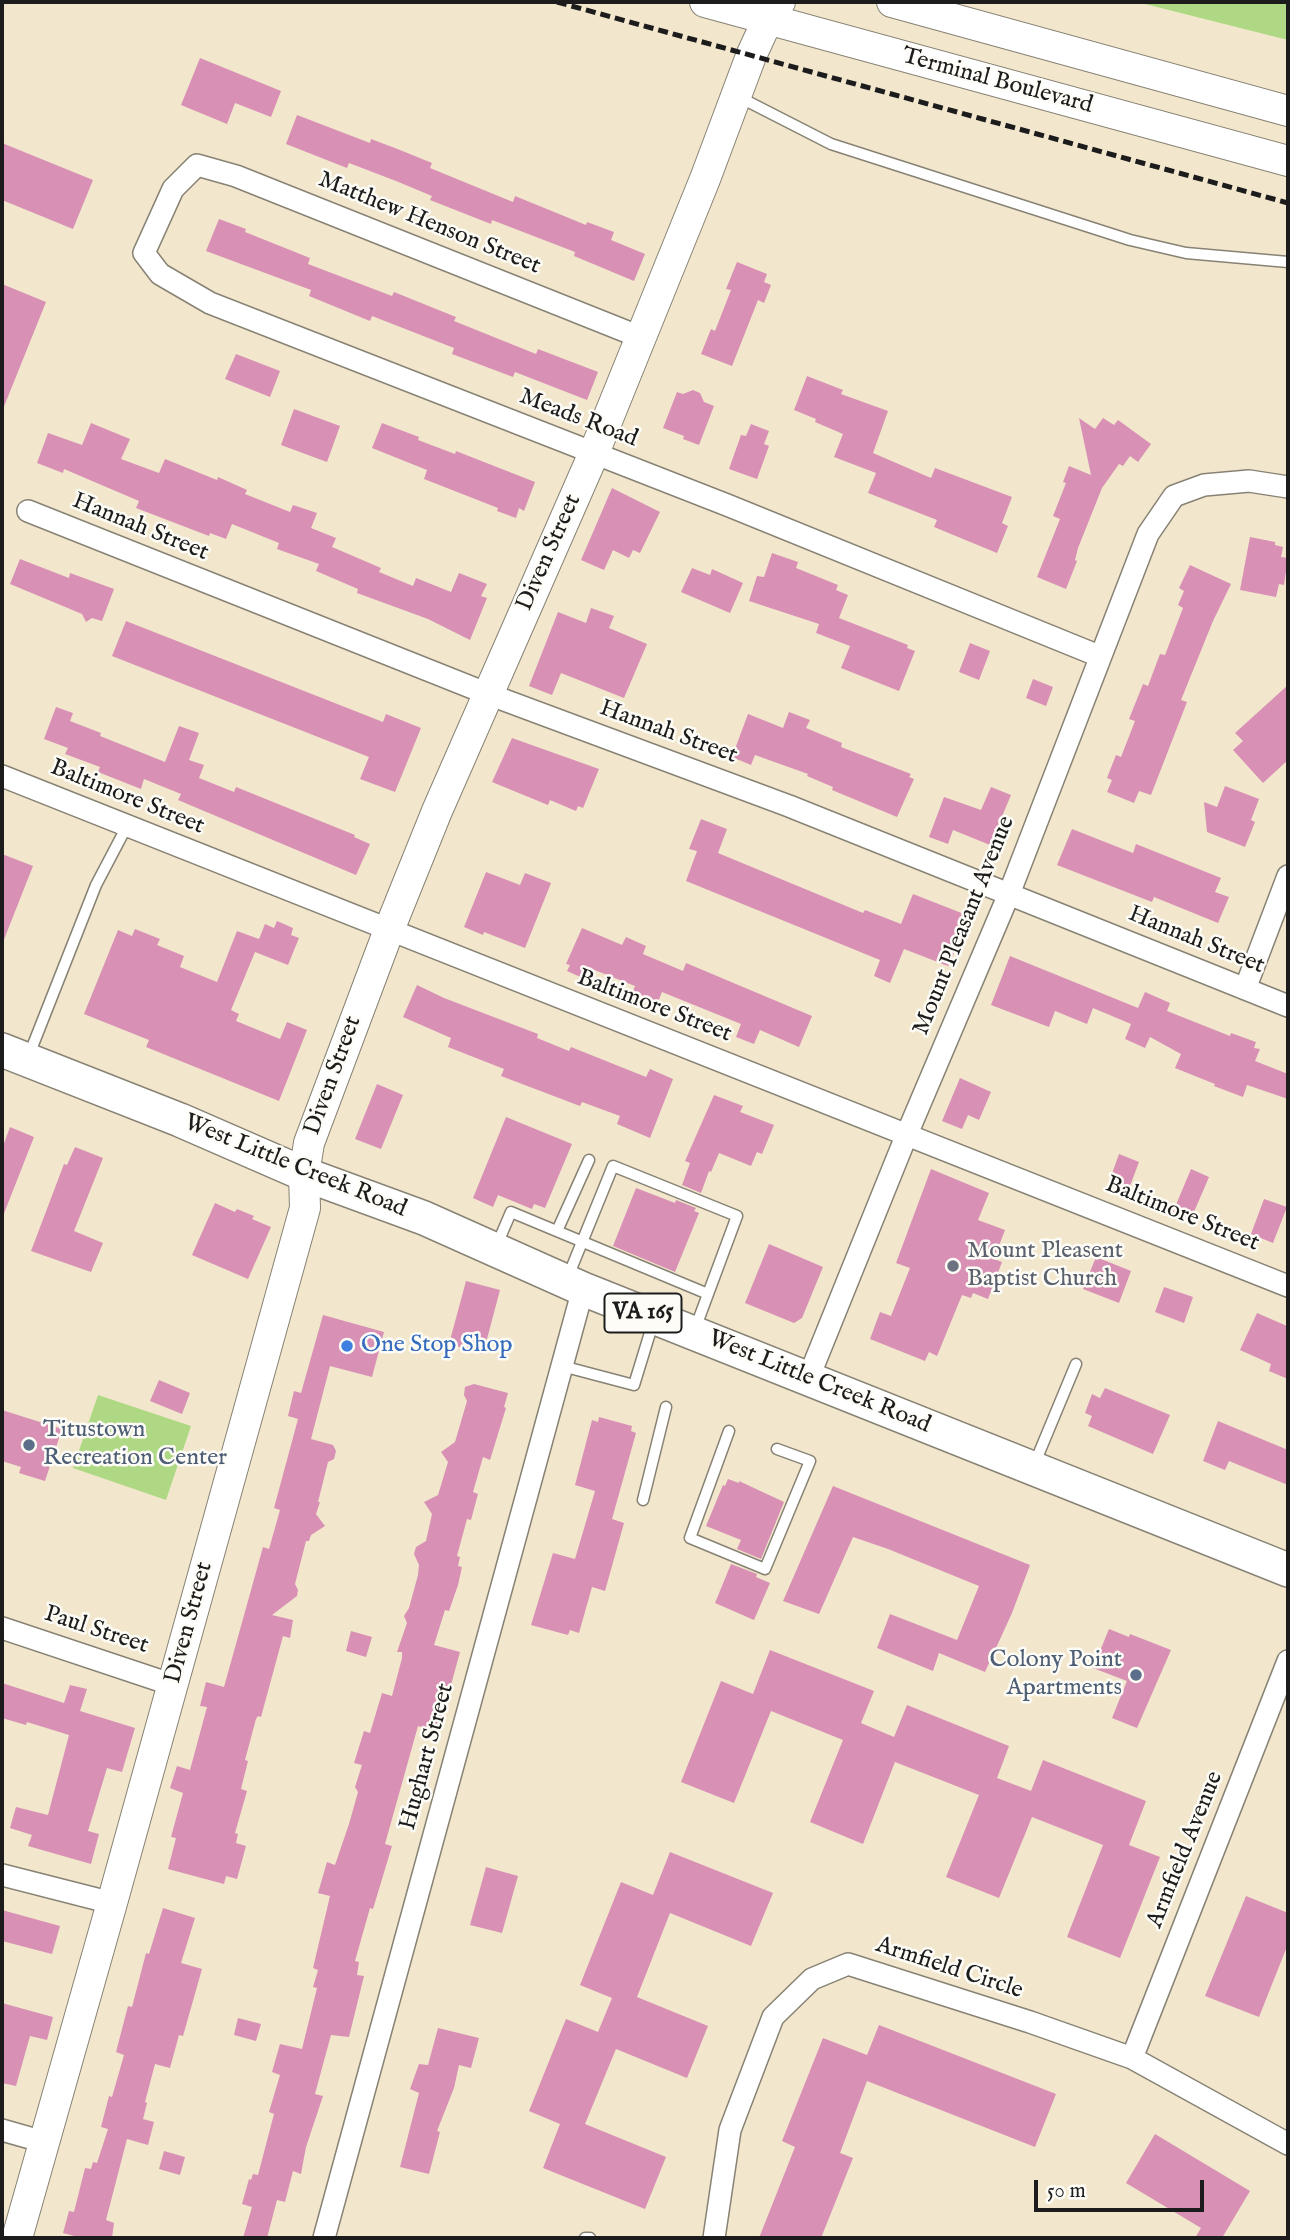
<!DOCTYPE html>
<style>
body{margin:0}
#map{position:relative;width:1290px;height:2240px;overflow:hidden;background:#f2e7cd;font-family:"IM FELL English",serif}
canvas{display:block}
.frame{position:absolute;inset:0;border:4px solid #1c1c1c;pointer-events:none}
.scale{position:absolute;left:1034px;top:2180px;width:170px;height:32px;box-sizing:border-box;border:4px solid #1c1c1c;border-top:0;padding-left:9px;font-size:21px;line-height:24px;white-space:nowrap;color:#1c1c1c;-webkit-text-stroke:5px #fdfcf7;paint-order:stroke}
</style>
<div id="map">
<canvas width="1290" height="2240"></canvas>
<div class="frame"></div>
<div class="scale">50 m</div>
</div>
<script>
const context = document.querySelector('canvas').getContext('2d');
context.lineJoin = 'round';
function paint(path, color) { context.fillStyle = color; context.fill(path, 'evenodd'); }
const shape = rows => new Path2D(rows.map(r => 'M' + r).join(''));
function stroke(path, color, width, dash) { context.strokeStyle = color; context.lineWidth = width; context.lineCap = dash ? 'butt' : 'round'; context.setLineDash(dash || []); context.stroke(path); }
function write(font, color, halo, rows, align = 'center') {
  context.font = font + ' "IM FELL English",serif'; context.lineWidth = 5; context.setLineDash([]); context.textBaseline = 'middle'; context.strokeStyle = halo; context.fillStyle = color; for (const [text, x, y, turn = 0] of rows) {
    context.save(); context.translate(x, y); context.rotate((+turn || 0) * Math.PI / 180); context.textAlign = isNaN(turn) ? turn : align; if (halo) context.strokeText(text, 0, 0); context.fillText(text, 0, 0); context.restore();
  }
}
paint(shape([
 [1137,2,1288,2,1288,40],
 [98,1395,191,1426,166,1500,73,1468]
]), '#afd884');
paint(shape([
 [200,58,281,91,271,117,235,103,227,124,181,105],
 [297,115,370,143,371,139,395,148,432,163,430,168,513,202,515,196,586,225,587,222,614,232,611,240,645,254,634,281,574,256,575,252,492,220,491,224,430,200,432,196,396,181,349,163,347,168,286,144],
 [2,143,93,180,73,229,2,200],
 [219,219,246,229,245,232,310,258,308,264,392,296,394,292,456,317,454,321,536,354,538,349,598,372,587,400,515,372,513,377,452,354,454,348,372,316,370,321,309,296,311,290,206,251],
 [737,262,767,274,764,282,771,285,764,303,758,300,732,366,701,354,711,329,715,331,731,290,726,289],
 [2,284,46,302,3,409,2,409],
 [236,354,280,371,270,397,225,379],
 [807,376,843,390,841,394,888,411,873,453,931,478,935,468,1012,497,1002,523,1008,526,997,553,934,527,937,520,868,493,876,473,834,457,843,434,815,422,816,419,794,410],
 [693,390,700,393,704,402,714,406,699,445,683,439,684,436,663,428,677,392,683,394],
 [294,409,340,426,327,462,281,445],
 [1079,418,1095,429,1103,418,1114,425,1118,420,1151,444,1138,462,1130,456,1123,466,1119,464,1102,488,1078,548,1075,560,1077,561,1066,589,1037,577,1060,519,1053,516,1066,483,1063,482,1069,466,1091,475],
 [91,423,130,439,121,459,159,473,165,459,217,480,218,477,247,490,245,494,290,512,293,505,317,513,311,528,336,538,332,547,381,568,379,572,413,586,416,578,451,592,459,573,487,584,481,596,487,598,470,640,428,619,357,593,358,589,316,571,319,564,277,549,279,543,232,524,226,539,210,533,209,536,136,508,139,501,64,469,63,473,37,463,48,433,82,445],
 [382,423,419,437,418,440,455,454,456,451,535,482,524,511,519,508,516,518,497,511,498,508,424,479,427,470,372,448],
 [751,424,769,431,764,444,769,446,757,479,729,469,741,435,746,436],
 [612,488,660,512,640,553,633,550,629,558,613,550,604,570,581,560],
 [1250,537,1275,542,1275,545,1283,547,1281,557,1288,558,1284,585,1279,584,1276,597,1240,590],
 [772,553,798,562,796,568,838,585,836,590,848,595,839,618,908,645,907,648,915,651,899,691,841,668,850,646,816,633,819,624,749,601,757,576,764,577],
 [20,559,69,578,70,573,114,589,102,621,92,618,86,622,82,614,10,584],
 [1190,565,1231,584,1213,621,1181,700,1187,702,1151,795,1139,791,1134,803,1107,792,1112,780,1107,778,1116,755,1121,757,1135,721,1129,719,1143,684,1148,686,1160,654,1165,655,1183,608,1178,605,1184,591,1179,588],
 [692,568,710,575,712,569,743,583,730,613,681,592],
 [591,608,614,616,609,628,647,644,624,698,561,673,552,695,529,686,558,612,586,623],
 [126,621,383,722,386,714,421,728,395,792,360,779,369,757,112,656],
 [970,643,990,651,979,680,959,672],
 [1033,679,1053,687,1046,706,1026,698],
 [1288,685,1288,760,1263,783,1233,750,1243,741,1235,733],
 [56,707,73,713,70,721,101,733,100,736,165,762,179,726,199,733,189,760,204,765,199,778,234,792,236,787,355,835,354,837,370,844,356,875,178,800,181,794,144,779,141,789,98,772,100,767,65,754,68,748,44,739],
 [789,712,810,720,806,728,842,743,841,747,911,774,909,777,914,779,897,817,832,790,833,787,807,776,808,774,755,755,751,765,732,757,748,714,783,728],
 [512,738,599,769,583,808,578,806,576,811,550,800,548,805,492,782],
 [1225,786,1259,799,1251,820,1255,822,1245,847,1207,832,1204,802,1217,807],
 [991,787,1011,795,990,845,953,830,948,844,929,837,944,797,981,810],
 [701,819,727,829,718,853,863,913,865,910,901,924,913,894,964,914,950,947,956,949,948,966,904,949,890,983,874,976,880,960,686,881,697,851,689,849],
 [1072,829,1133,853,1136,844,1221,878,1215,892,1229,897,1218,923,1154,897,1152,902,1057,865],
 [2,854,33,866,3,942,2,942],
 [486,872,520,885,525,873,551,883,525,948,484,932,483,935,464,927],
 [277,921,293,928,291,935,299,938,288,965,255,952,231,1010,239,1014,236,1021,280,1039,287,1022,307,1030,279,1101,146,1047,149,1040,84,1014,118,930,132,936,135,929,160,939,157,945,184,956,180,967,217,982,237,931,259,939,265,924,274,928],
 [582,928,622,945,626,937,646,946,643,954,683,971,686,963,812,1016,799,1047,760,1030,754,1044,736,1037,741,1024,662,992,658,1002,641,998,642,995,633,991,635,986,592,969,585,979,567,971,570,965,566,964],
 [1010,956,1138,1008,1145,992,1170,1003,1167,1011,1230,1036,1231,1033,1256,1042,1254,1048,1260,1049,1255,1061,1288,1074,1288,1099,1247,1085,1243,1097,1214,1086,1215,1084,1175,1068,1181,1054,1150,1037,1145,1048,1125,1039,1131,1024,1093,1008,1087,1024,1055,1011,1049,1027,991,1005],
 [417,985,444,998,538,1034,537,1038,569,1051,571,1047,646,1077,650,1069,673,1079,650,1138,617,1124,620,1116,582,1102,580,1106,501,1076,504,1069,448,1047,451,1038,403,1017],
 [960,1078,991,1092,979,1120,968,1115,962,1129,942,1121],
 [377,1084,403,1095,381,1149,355,1139],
 [714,1095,743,1106,740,1112,774,1125,762,1154,757,1152,751,1166,719,1153,711,1172,709,1171,701,1193,682,1185,690,1163,685,1161],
 [506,1117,572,1144,545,1208,534,1204,532,1209,498,1195,493,1207,473,1198],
 [10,1127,34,1137,3,1216,2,1149],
 [75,1147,103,1158,74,1231,103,1243,91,1272,31,1251,64,1164,67,1165],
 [1119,1154,1139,1162,1130,1186,1110,1179],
 [931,1169,989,1193,978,1220,1005,1230,994,1259,1002,1262,988,1299,973,1293,971,1298,962,1295,937,1356,929,1352,925,1361,870,1339,880,1312,891,1316,910,1268,896,1263],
 [1191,1169,1209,1177,1191,1219,1173,1212],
 [636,1188,675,1203,676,1200,696,1208,694,1211,699,1213,675,1272,613,1246],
 [1264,1199,1287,1207,1273,1243,1251,1234],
 [215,1203,235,1212,237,1209,254,1216,252,1219,271,1227,248,1279,192,1255],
 [769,1244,823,1267,802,1318,794,1323,745,1303],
 [1096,1257,1131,1271,1119,1303,1083,1289],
 [466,1281,500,1290,483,1354,449,1344],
 [1164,1287,1193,1297,1184,1323,1155,1312],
 [1257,1313,1287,1326,1288,1325,1288,1379,1269,1371,1271,1364,1240,1350],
 [323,1315,384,1332,372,1377,330,1366,311,1439,333,1445,336,1451,334,1459,328,1462,318,1502,320,1502,316,1514,325,1526,311,1535,309,1541,306,1541,295,1584,298,1590,297,1596,272,1615,293,1620,290,1638,283,1636,261,1717,258,1716,256,1719,245,1760,248,1761,241,1789,247,1791,235,1833,238,1834,236,1843,246,1846,237,1879,226,1876,224,1884,168,1869,176,1838,171,1837,183,1793,170,1788,177,1766,190,1770,207,1707,200,1706,206,1682,224,1687,263,1547,269,1549,280,1510,274,1508,298,1419,288,1416,294,1391,301,1393],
 [159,1380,190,1393,182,1414,150,1401],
 [474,1384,508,1393,504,1407,506,1408,490,1460,483,1457,473,1492,478,1494,471,1520,467,1519,457,1556,460,1557,458,1566,462,1567,458,1585,449,1611,445,1610,434,1645,460,1652,439,1729,432,1727,431,1730,418,1726,385,1844,392,1846,373,1909,370,1908,355,1961,359,1962,357,1975,364,1976,349,2037,331,2035,315,2094,323,2096,306,2147,301,2174,293,2171,285,2202,277,2200,267,2238,243,2238,252,2207,242,2204,249,2179,251,2180,253,2174,258,2175,274,2114,269,2112,280,2075,272,2072,280,2044,302,2049,317,1988,313,1987,318,1970,313,1968,330,1896,318,1893,327,1862,335,1865,349,1824,358,1792,355,1787,362,1765,354,1763,364,1731,370,1733,382,1693,392,1696,402,1658,402,1652,397,1652,407,1623,404,1616,409,1608,418,1575,419,1565,414,1554,416,1547,426,1541,432,1514,424,1502,438,1495,448,1462,441,1452,455,1442,467,1401,464,1395,465,1387],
 [1105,1388,1170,1415,1153,1454,1088,1426,1092,1416,1085,1413,1092,1394,1100,1398],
 [2,1410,62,1429,45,1481,19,1473,21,1467,2,1461],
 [599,1417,632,1426,631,1431,636,1433,612,1519,624,1523,605,1591,592,1587,579,1633,570,1630,568,1635,531,1625,553,1553,575,1559,595,1491,575,1485,592,1420,598,1422],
 [1218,1421,1288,1450,1288,1485,1229,1461,1225,1470,1203,1461],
 [728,1479,739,1483,739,1481,784,1502,761,1559,737,1549,741,1540,706,1526,723,1485,725,1486],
 [833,1486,1030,1565,1012,1613,985,1672,939,1653,933,1671,877,1648,890,1614,957,1640,979,1586,888,1549,853,1537,819,1614,783,1601],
 [731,1564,757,1574,756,1577,770,1583,754,1620,715,1603],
 [1109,1629,1129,1637,1130,1634,1171,1650,1137,1728,1112,1718,1127,1681,1093,1668],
 [351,1631,372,1637,366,1657,346,1651],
 [770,1650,874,1691,861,1723,894,1737,907,1705,1009,1746,997,1778,1031,1791,1043,1760,1146,1801,1129,1845,1160,1857,1120,1958,1067,1937,1103,1845,1032,1817,999,1898,946,1877,979,1795,895,1762,863,1844,810,1822,843,1740,771,1711,734,1803,681,1782,721,1681,753,1694],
 [2,1683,64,1703,70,1685,87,1689,80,1711,135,1728,122,1772,107,1768,88,1831,99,1834,91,1864,28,1846,32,1835,10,1828,16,1807,48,1815,69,1735,27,1722,26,1725,2,1718],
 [670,1852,773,1893,751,1946,670,1913,637,1997,708,2026,687,2078,616,2049,585,2124,666,2157,645,2209,543,2168,560,2124,529,2111,566,2019,598,2032,612,1998,580,1985,621,1882,653,1895],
 [486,1867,518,1876,502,1933,470,1925],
 [1246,1896,1288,1913,1288,1944,1259,2017,1205,1996],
 [163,1908,195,1918,181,1963,202,1969,183,2036,179,2035,170,2068,155,2064,145,2102,147,2103,143,2119,154,2122,148,2145,127,2139,106,2220,114,2223,112,2238,82,2238,63,2233,69,2211,74,2212,85,2168,91,2169,93,2162,97,2163,108,2129,101,2127,109,2096,112,2097,124,2055,116,2052,128,2006,132,2007,146,1953,149,1954],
 [2,1910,60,1926,52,1954,2,1941],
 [2,2003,53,2017,47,2040,30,2036,16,2086,2,2083],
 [238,2018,261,2024,256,2041,234,2035],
 [879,2025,1056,2094,1035,2147,867,2081,840,2153,853,2158,821,2238,759,2238,795,2147,782,2141,823,2038,867,2055],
 [438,2028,479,2038,471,2068,459,2065,454,2088,437,2131,440,2132,429,2174,400,2167,419,2093,410,2089,419,2064,428,2065],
 [1155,2134,1250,2191,1222,2238,1195,2238,1201,2228,1126,2183],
 [164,2151,185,2157,180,2175,159,2169]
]), '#d890b4');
const lane = shape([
 [737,96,831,144,1130,240,1186,253,1288,262],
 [29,1055,96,885,127,826],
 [557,1231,589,1160],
 [496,1247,511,1212,708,1294],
 [567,1279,613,1166,737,1216,695,1329],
 [562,1366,634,1385,653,1323],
 [729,1431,690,1538,765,1569,810,1461,777,1449],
 [1034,1465,1076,1364],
 [643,1500,666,1407],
 [585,2238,590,2238]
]);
const street = shape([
 [640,337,236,176,197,165,173,189,144,253,160,274,210,303,727,505,1099,656],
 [28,511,488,694,789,806,1288,1006],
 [2,776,1288,1286],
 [1245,989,1288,876],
 [808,1379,907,1134,1009,894,1148,534,1174,496,1204,485,1249,481,1288,487],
 [2,1628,173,1685],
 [2,1875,112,1903],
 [1132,2058,1288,1661],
 [2,2130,44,2142],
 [324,2238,583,1289],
 [714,2238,730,2130,773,2017,812,1979,848,1964,1030,2022,1132,2058,1288,2144]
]);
const secondary = shape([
 [705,2,1288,161],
 [892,2,1288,111],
 [17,2238,112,1903,305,1208,304,1174,309,1143,389,930,437,811,594,453,705,179,751,56,768,19,780,2]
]);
const primary = shape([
 [2,1050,180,1120,304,1174,424,1218,583,1289,1288,1570]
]);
stroke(lane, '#878274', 13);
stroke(street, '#878274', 24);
stroke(secondary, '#878274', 32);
stroke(primary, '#878274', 36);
stroke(lane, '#fff', 10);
stroke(street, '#fff', 21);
stroke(secondary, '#fff', 30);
stroke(primary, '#fff', 33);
stroke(shape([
 [557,2,1288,203]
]), '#1c1c1c', 5, [10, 5]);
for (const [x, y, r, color] of [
 [953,1266,7,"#6b7280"],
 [347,1346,7,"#3f7fe0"],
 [29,1445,7,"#5c6f8a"],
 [1136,1675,7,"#5c6f8a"]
]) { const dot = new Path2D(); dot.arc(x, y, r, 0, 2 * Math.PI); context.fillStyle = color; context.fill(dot); stroke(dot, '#fdfcf7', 2.5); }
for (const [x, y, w] of [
 [643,1313,77]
]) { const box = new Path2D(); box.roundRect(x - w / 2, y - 19.5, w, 39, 5); context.fillStyle = '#fdfcf7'; context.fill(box); stroke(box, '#1c1c1c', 2); }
write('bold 23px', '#1c1c1c', null, [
 ["VA 165",643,1313]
]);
write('24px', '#1c1c1c', '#fdfcf7', [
 ["Terminal Boulevard",997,82,15],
 ["Matthew Henson Street",429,224,22],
 ["Meads Road",578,419,21],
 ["Hannah Street",140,528,22],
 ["Diven Street",550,553,-66],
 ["Hannah Street",668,733,20],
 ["Baltimore Street",127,798,22],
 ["Mount Pleasant Avenue",965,926,-68],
 ["Hannah Street",1196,941,22],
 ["Baltimore Street",654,1007,21],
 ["Diven Street",334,1076,-70],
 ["West Little Creek Road",295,1167,22],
 ["Baltimore Street",1182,1215,22],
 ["West Little Creek Road",819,1383,22],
 ["Diven Street",190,1623,-75],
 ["Paul Street",96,1631,18],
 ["Hughart Street",428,1757,-75],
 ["Armfield Avenue",1186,1850,-68],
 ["Armfield Circle",949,1969,18]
]);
write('24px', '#5b616d', '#fdfcf7', [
 ["Mount Pleasent",967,1252],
 ["Baptist Church",967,1280]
], 'left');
write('24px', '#366cbe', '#fdfcf7', [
 ["One Stop Shop",361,1346]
], 'left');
write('24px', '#4e5e75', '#fdfcf7', [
 ["Titustown",43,1431],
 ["Recreation Center",43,1459],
 ["Colony Point",1122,1661,"right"],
 ["Apartments",1122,1689,"right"]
], 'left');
</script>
